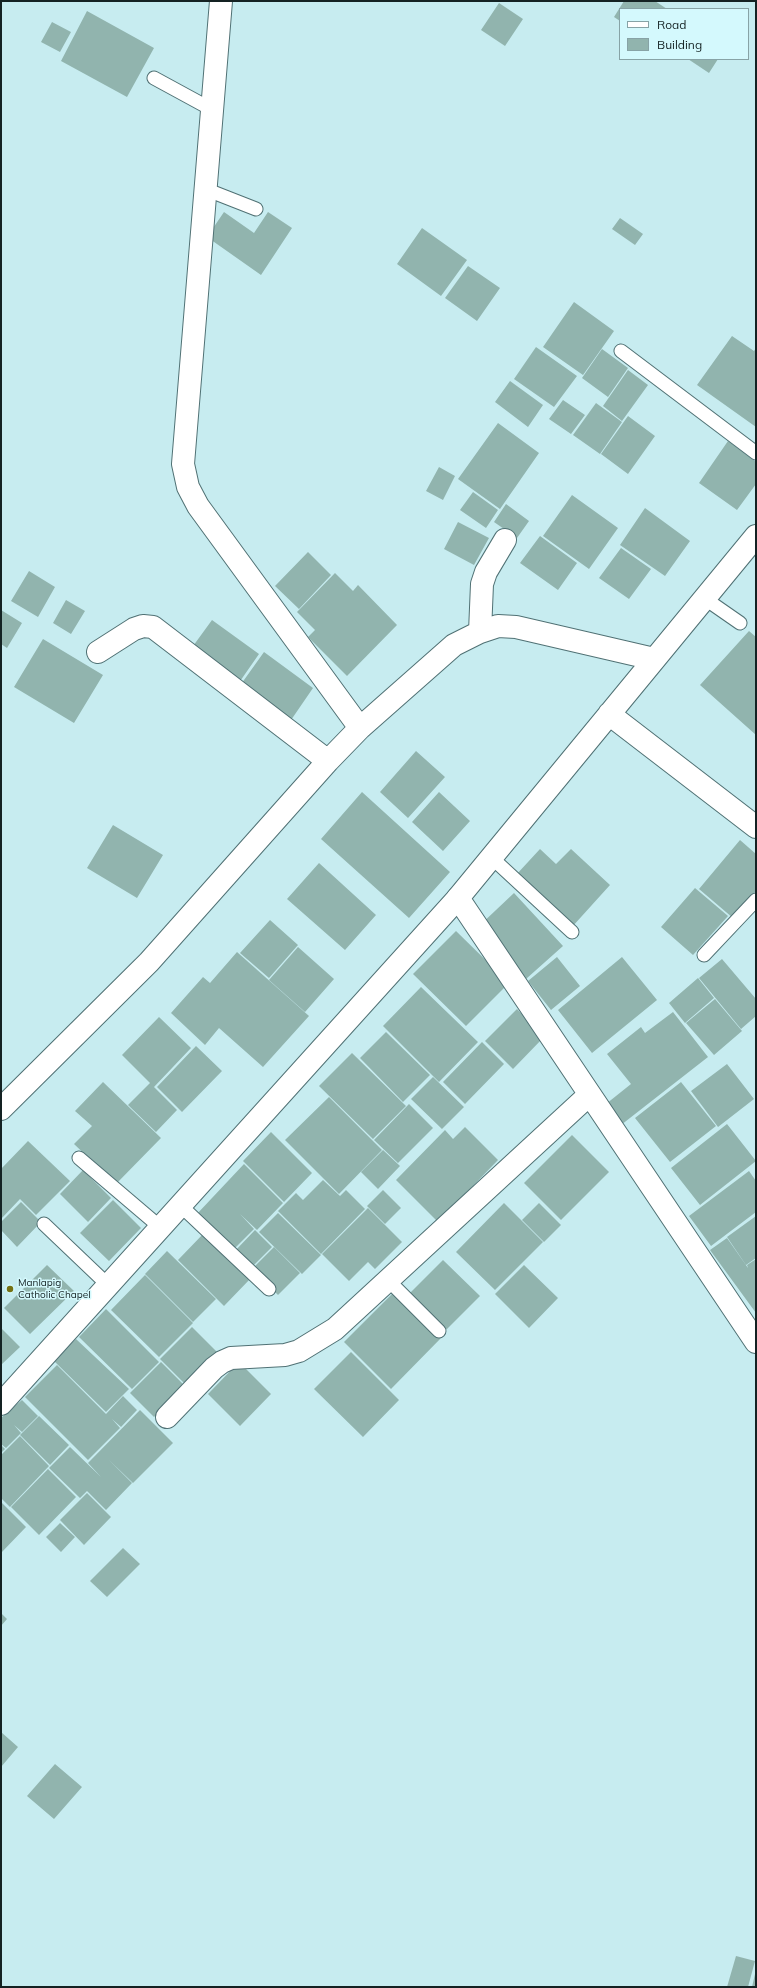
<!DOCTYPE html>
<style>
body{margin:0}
#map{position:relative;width:757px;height:1988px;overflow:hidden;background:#c7ecf0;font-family:Mulish,sans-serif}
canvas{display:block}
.frame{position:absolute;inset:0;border:2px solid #142223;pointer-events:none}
.legend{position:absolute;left:619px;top:8px;width:130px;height:52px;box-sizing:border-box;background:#d4f9fd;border:1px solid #87a3a6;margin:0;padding:5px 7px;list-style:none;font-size:12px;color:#142223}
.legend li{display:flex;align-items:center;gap:8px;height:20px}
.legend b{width:20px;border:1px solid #87a3a6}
</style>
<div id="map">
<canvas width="757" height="1988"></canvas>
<div class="frame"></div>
<ul class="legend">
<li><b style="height:5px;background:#fff"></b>Road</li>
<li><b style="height:11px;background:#91b4ae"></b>Building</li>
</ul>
</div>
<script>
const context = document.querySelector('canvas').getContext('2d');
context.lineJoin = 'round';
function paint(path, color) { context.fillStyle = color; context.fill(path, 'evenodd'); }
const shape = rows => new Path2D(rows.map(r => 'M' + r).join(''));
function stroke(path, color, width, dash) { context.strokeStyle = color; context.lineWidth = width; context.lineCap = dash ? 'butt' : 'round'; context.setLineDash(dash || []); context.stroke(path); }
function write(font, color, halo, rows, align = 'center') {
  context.font = font + ' Mulish,sans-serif'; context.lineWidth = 3; context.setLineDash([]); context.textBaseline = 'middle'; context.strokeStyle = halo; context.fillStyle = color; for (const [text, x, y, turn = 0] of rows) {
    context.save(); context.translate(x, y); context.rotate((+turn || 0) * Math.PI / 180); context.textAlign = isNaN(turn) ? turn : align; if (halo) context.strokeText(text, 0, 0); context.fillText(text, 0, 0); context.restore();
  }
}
paint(shape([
 [624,1,655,1,667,9,620,9,620,21,614,17],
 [499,3,523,19,505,46,481,30],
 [87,11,154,48,127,97,61,61],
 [52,22,71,32,60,52,41,42],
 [688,59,718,59,709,73],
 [224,212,254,233,268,212,292,228,261,275,207,237],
 [620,218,643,234,635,245,612,229],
 [422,228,467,260,441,296,397,264],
 [468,266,500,288,477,321,445,298],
 [574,302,614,331,583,375,543,347],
 [732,336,754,351,756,348,756,427,697,385],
 [536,347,577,376,554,407,514,379],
 [602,349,628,368,608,397,582,378],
 [628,370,648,385,622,421,603,406],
 [510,381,543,405,528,427,495,402],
 [563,400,585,415,571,434,549,419],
 [596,403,622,422,600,454,573,435],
 [628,416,655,436,628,474,601,454],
 [498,423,539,453,500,509,458,479],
 [728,441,756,462,756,484,737,510,699,483],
 [439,467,455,476,443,500,426,491],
 [473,492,498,510,486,528,460,510],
 [572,495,618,528,589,569,543,536],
 [506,504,529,521,517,538,494,522],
 [645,508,690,541,665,576,620,545],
 [458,522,489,538,474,565,444,549],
 [540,536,577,563,558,590,520,563],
 [621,548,651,569,629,599,599,578],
 [308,552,331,575,299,609,275,586],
 [29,571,55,587,38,617,11,601],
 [335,573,353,591,358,585,397,625,347,676,308,637,315,630,297,612],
 [66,600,85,611,71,634,53,623],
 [1,610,22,623,7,648,1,644],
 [212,620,259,654,236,687,188,653],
 [749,631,756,637,756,735,700,685],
 [43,639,103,675,74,723,14,687],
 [264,652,313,688,289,723,239,687],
 [416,751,445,777,408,818,380,792],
 [362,792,450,872,409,918,321,839],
 [439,792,470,821,443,851,412,822],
 [113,825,163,855,137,898,87,868],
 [740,840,756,854,756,891,733,918,699,889],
 [540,849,556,864,571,849,610,885,572,927,516,875],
 [319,863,376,915,345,950,287,899],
 [695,888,728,916,693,955,661,927],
 [514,893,563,946,526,979,478,927],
 [270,920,298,945,269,978,240,953],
 [456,931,509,983,466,1026,413,974],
 [298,947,334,979,305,1012,269,980],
 [237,952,309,1016,263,1067,219,1028,205,1045,171,1013,203,977,210,983],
 [557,957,580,986,551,1010,528,981],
 [622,957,657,1000,592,1053,558,1010],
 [722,959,756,999,756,1016,741,1029,699,978],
 [698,978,714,998,685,1023,669,1003],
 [421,987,478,1042,439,1082,383,1026],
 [715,999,742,1031,714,1055,686,1023],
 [517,1009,544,1037,513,1069,485,1041],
 [673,1012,708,1057,621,1125,606,1104,631,1084,607,1054,641,1027,645,1033],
 [159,1017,191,1048,154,1087,177,1110,156,1132,128,1105,150,1083,122,1055],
 [386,1032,430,1075,403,1102,360,1058],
 [482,1042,504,1064,465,1104,443,1082],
 [196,1046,222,1071,182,1112,157,1087],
 [352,1053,406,1106,373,1139,319,1086],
 [727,1064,754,1099,718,1127,691,1091],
 [433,1077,464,1107,442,1129,411,1099],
 [103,1082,161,1138,116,1184,74,1144,92,1126,75,1111],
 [681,1082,716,1126,670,1162,635,1118],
 [329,1097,382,1150,339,1194,285,1140],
 [409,1104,433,1128,398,1163,374,1140],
 [727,1124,756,1161,700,1205,671,1168],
 [465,1127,498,1160,438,1222,396,1180,445,1130,453,1139],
 [271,1132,312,1173,284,1202,243,1161],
 [572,1135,609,1172,561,1220,524,1183],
 [28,1141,70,1181,36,1215,20,1199,1,1219,1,1169],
 [383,1150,400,1166,378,1189,361,1172],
 [244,1164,283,1203,257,1230,240,1214,254,1229,232,1251,196,1215],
 [83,1170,111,1198,88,1222,60,1194],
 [749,1171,756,1181,756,1212,711,1246,689,1216],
 [323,1180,340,1196,346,1190,365,1209,321,1254,278,1211,296,1193,303,1200],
 [383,1190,401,1208,385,1224,367,1206],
 [113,1200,141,1228,109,1261,80,1233],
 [21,1202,41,1222,17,1247,1,1230,1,1222],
 [504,1203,543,1242,495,1290,456,1252],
 [539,1203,561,1225,544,1242,522,1220],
 [368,1208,402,1242,375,1269,368,1262,349,1281,322,1254,341,1235,363,1257,341,1235],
 [278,1213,321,1255,302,1274,259,1232],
 [756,1216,756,1258,746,1265,727,1237],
 [255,1230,272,1247,251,1268,234,1252],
 [205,1232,251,1278,224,1306,178,1260],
 [727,1238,748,1268,747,1265,756,1259,756,1313,710,1250],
 [274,1247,300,1273,278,1295,252,1269],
 [167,1251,216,1299,193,1322,145,1274],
 [443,1260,480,1296,446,1330,409,1294],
 [47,1265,74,1291,30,1334,4,1308],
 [524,1265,558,1298,529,1328,495,1294],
 [145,1275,193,1323,159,1357,111,1310],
 [396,1290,442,1337,391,1389,344,1342],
 [106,1309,159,1362,132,1389,79,1337],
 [192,1327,219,1354,188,1387,160,1359],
 [1,1328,20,1347,1,1365],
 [76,1339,129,1389,106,1412,54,1361],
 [351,1352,399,1400,363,1437,314,1389],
 [161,1362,185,1386,154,1417,130,1393],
 [239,1362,271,1394,240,1426,208,1394],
 [57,1365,106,1414,123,1396,137,1410,121,1427,112,1419,120,1428,88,1460,25,1397],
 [22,1400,38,1416,22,1432,14,1425,21,1433,6,1448,1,1444,1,1418],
 [140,1410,173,1443,133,1483,109,1460,132,1483,106,1510,87,1491,80,1498,49,1468,70,1447,101,1477,88,1463],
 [39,1416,69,1445,50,1465,20,1435],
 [20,1436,49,1466,10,1507,1,1498,1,1455],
 [1,1445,5,1449,1,1453],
 [48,1469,76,1497,39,1535,11,1507],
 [87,1493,111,1517,84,1545,60,1520],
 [1,1502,26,1527,1,1553],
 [60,1523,75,1537,61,1552,46,1537],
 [123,1548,140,1564,107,1597,90,1581],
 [1,1613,7,1619,1,1626],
 [1,1732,18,1747,1,1767],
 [55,1764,82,1787,54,1819,27,1796],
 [736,1956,755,1961,748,1987,727,1987],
 [755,1974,756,1987,752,1987]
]), '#91b4ae');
const lane = shape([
 [154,78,211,109],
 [205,189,256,209],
 [621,351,756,453],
 [704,598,740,623],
 [491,857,572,932],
 [704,955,756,900],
 [79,1158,160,1227],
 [180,1205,269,1289],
 [44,1224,108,1285],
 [388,1280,439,1331]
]);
const street = shape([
 [221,1,183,464,188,487,198,506,360,728,454,645,480,632,498,626,516,627,654,659],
 [480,632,482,584,486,572,505,540],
 [98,652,134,629,143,626,153,627,328,761],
 [458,898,756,1342],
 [1,1109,149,962,328,761,360,728],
 [167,1417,214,1368,222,1362,231,1358,285,1355,299,1351,335,1329,589,1095]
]);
const secondary = shape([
 [609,714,756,827],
 [1,1404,458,898,756,536]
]);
stroke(lane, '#507174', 15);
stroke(street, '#507174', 24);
stroke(secondary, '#507174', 24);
stroke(lane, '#fff', 13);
stroke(street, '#fff', 22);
stroke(secondary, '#fff', 22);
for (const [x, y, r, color] of [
 [10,1289,4,"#747113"]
]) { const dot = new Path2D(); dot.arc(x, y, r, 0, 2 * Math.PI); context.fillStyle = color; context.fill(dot); stroke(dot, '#d4f9fd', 1.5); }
write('10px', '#142223', '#d4f9fd', [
 ["Manlapig",18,1283],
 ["Catholic Chapel",18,1295]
], 'left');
</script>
